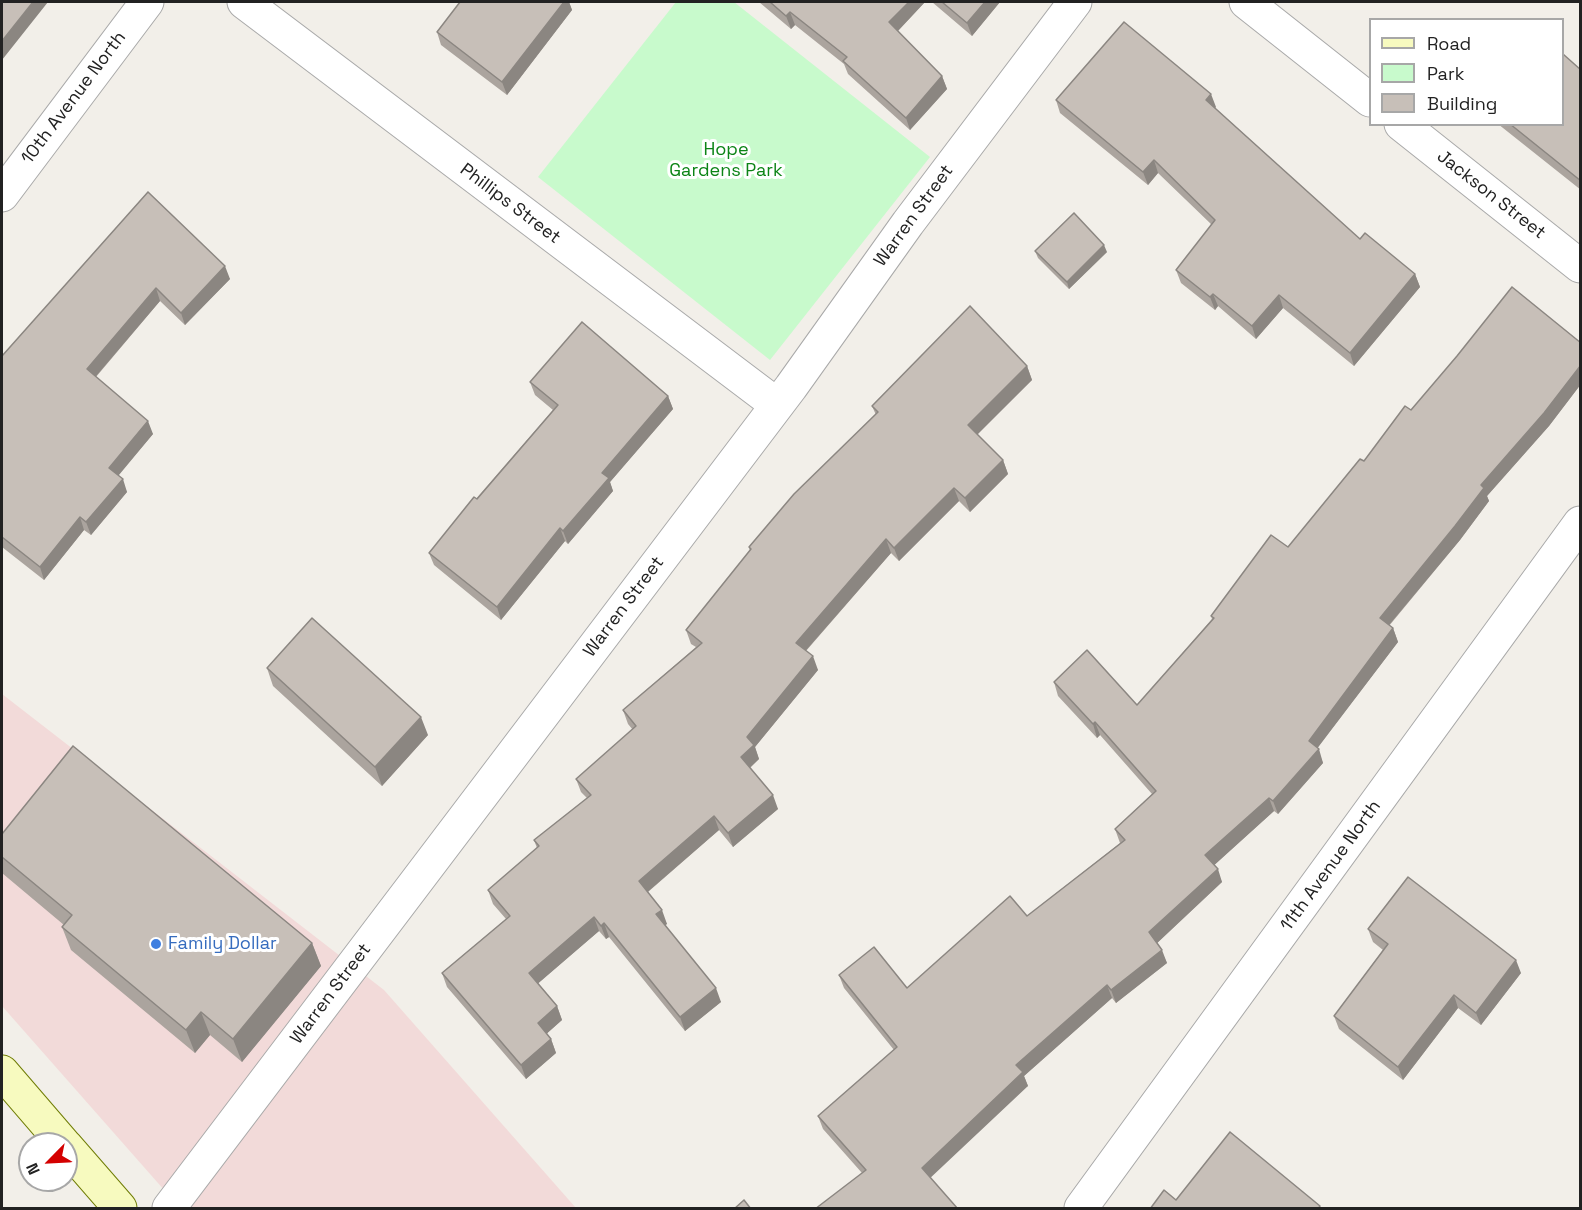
<!DOCTYPE html>
<style>
body{margin:0}
#map{position:relative;width:1582px;height:1210px;overflow:hidden;background:#f2efe9;font-family:"Space Grotesk",sans-serif}
canvas{display:block}
.frame{position:absolute;inset:0;border:3px solid #222;pointer-events:none}
.legend{position:absolute;left:1369px;top:18px;width:195px;height:108px;box-sizing:border-box;background:#fff;border:2px solid #a7a7a7;margin:0;padding:8px 10px;list-style:none;font-size:18px;color:#222}
.legend li{display:flex;align-items:center;gap:12px;height:30px}
.legend b{width:30px;border:2px solid #a7a7a7}
.north{position:absolute;left:18px;top:1132px;width:60px;height:60px;box-sizing:border-box;background:#fff;border:2px solid #a7a7a7;border-radius:50%;rotate:246deg;font-size:16px;font-weight:700;line-height:24px;text-align:center;color:#222}
.north::after{content:'';display:block;margin:auto;width:21px;height:27px;background:#d40000;clip-path:polygon(50% 0,100% 100%,50% 72%,0 100%)}
</style>
<div id="map">
<canvas width="1582" height="1210"></canvas>
<div class="frame"></div>
<ul class="legend">
<li><b style="height:8px;background:#f7fabf"></b>Road</li>
<li><b style="height:16px;background:#c8facc"></b>Park</li>
<li><b style="height:16px;background:#c7bfb8"></b>Building</li>
</ul>
<div class="north">N</div>
</div>
<script>
const context = document.querySelector('canvas').getContext('2d');
context.lineJoin = 'round';
function paint(path, color) { context.fillStyle = color; context.fill(path, 'evenodd'); }
const shape = rows => new Path2D(rows.map(r => 'M' + r).join(''));
function stroke(path, color, width, dash) { context.strokeStyle = color; context.lineWidth = width; context.lineCap = dash ? 'butt' : 'round'; context.setLineDash(dash || []); context.stroke(path); }
function write(font, color, halo, rows, align = 'center') {
  context.font = font + ' "Space Grotesk",sans-serif'; context.lineWidth = 6; context.setLineDash([]); context.textBaseline = 'middle'; context.strokeStyle = halo; context.fillStyle = color; for (const [text, x, y, turn = 0] of rows) {
    context.save(); context.translate(x, y); context.rotate((+turn || 0) * Math.PI / 180); context.textAlign = isNaN(turn) ? turn : align; if (halo) context.strokeText(text, 0, 0); context.fillText(text, 0, 0); context.restore();
  }
}
paint(shape([
 [2,694,384,990,576,1208,180,1208,2,1006]
]), '#f2dad9');
paint(shape([
 [676,2,734,2,930,157,770,360,538,177]
]), '#c8facc');
const minor = shape([
 [244,2,777,405],
 [1246,2,1370,100],
 [1401,124,1580,266],
 [2,195,147,2],
 [169,1208,791,387,908,223,1075,2],
 [1081,1208,1580,523]
]);
const secondary = shape([
 [2,1072,64,1144],
 [66,1146,120,1208]
]);
stroke(minor, '#a9a9a9', 35);
stroke(secondary, '#707d05', 35);
stroke(minor, '#fff', 33);
stroke(secondary, '#f7fabf', 33);
paint(shape([
 [460,2,569,2,572,10,507,95,441,45,437,32],
 [759,2,925,2,898,31,942,76,947,89,910,130,848,74,844,64,795,25,791,29],
 [932,2,1000,2,972,36],
 [1581,70,1581,190,1498,124,1563,124],
 [1056,100,1216,107,1215,108,1360,239,1415,274,1420,287,1354,366,1283,308,1256,339,1218,306,1215,310,1181,283,1176,270,1212,225,1158,173,1148,185,1060,113],
 [148,192,230,279,185,325,160,301,96,377,153,434,118,475,127,492,91,535,84,530,44,580,2,547,2,356],
 [1035,251,1107,252,1069,289,1038,258],
 [1581,343,1581,384,1549,426,1487,496,1489,501,1460,540,1389,626,1393,628,1398,642,1317,748,1323,763,1278,814,1274,811,1214,865,1222,882,1157,943,1167,963,1116,1003,1112,998,1024,1076,1028,1086,862,1173,823,1129,818,1116,894,1050,844,988,839,975,907,988,1027,916,1120,843,1115,829,1152,794,1100,735,1097,738,1058,696,1054,682,1137,705,1212,619,1211,616,1288,547,1411,410],
 [1027,366,1032,380,977,434,1003,460,1008,474,970,512,959,501,899,561,891,553,806,651,818,670,755,747,759,759,750,768,778,809,733,847,719,830,648,892,667,924,665,925,721,1002,685,1031,609,937,606,939,599,931,538,983,557,1006,562,1020,546,1034,551,1039,556,1053,526,1079,447,987,442,973,506,919,493,904,488,890,537,848,534,840,587,798,581,792,576,779,633,730,628,724,623,710,696,647,691,644,686,630,750,551,749,547,876,415,872,406],
 [530,382,668,396,673,409,610,482,613,491,568,544,565,541,501,620,434,565,429,553,553,410,535,395],
 [267,668,428,735,382,786,273,686],
 [2,834,312,943,321,966,242,1062,210,1035,195,1053,71,950,62,927,64,925,2,873],
 [1368,929,1521,973,1481,1025,1458,1008,1403,1080,1339,1029,1334,1016,1383,950,1373,942]
]), '#aba49e');
paint(shape([
 [33,2,48,2,2,60,2,41],
 [564,2,569,2,572,10,507,95,502,82],
 [909,2,925,2,894,35,889,22],
 [985,2,1000,2,972,36,967,23],
 [790,12,795,25,791,29,786,16],
 [942,76,947,89,910,130,906,118],
 [1211,94,1216,107,1210,113,1206,100],
 [1154,160,1158,173,1148,185,1143,172],
 [1104,245,1107,252,1069,289,1067,282],
 [225,266,230,279,185,325,181,313],
 [1415,274,1420,287,1354,366,1350,353],
 [156,288,160,301,91,382,87,369],
 [1213,294,1218,306,1215,310,1210,297],
 [1279,295,1283,308,1256,339,1252,326],
 [1581,365,1581,384,1549,426,1487,496,1489,501,1460,540,1384,631,1380,618,1481,485],
 [1027,366,1032,380,973,439,968,425],
 [668,396,673,409,610,482,613,491,568,544,563,531,602,473],
 [148,421,153,434,114,481,109,468],
 [1003,460,1008,474,970,512,965,498],
 [123,479,127,492,91,535,86,522],
 [954,488,959,501,899,561,894,548],
 [80,517,84,530,44,580,40,567],
 [560,528,565,541,501,620,497,607],
 [886,539,891,553,801,656,796,643],
 [1393,628,1398,642,1313,754,1309,741],
 [813,656,818,670,755,747,759,759,746,771,741,757,747,737],
 [421,717,428,735,382,786,375,767],
 [1095,722,1100,735,1097,738,1093,724],
 [1319,749,1323,763,1278,814,1273,801],
 [773,795,778,809,733,847,728,833],
 [1269,798,1274,811,1210,869,1205,855],
 [714,816,719,830,644,895,639,881],
 [1218,869,1222,882,1154,946,1149,932],
 [662,910,667,924,661,928,656,914],
 [594,917,599,931,534,987,529,973],
 [604,923,609,937,606,939,601,926],
 [312,943,321,966,242,1062,233,1039],
 [1162,950,1167,963,1116,1003,1111,990],
 [1516,960,1521,973,1481,1025,1476,1013],
 [1107,985,1112,998,1024,1076,1028,1086,927,1181,922,1168,1016,1065],
 [716,988,721,1002,685,1031,680,1017],
 [1454,995,1458,1008,1403,1080,1398,1067],
 [557,1006,562,1020,543,1037,538,1023],
 [201,1012,210,1035,195,1053,186,1030],
 [551,1039,556,1053,526,1079,521,1065]
]), '#8b8681');
const building = shape([
 [2,2,33,2,2,41,2,2],
 [460,2,564,2,502,82,437,32,460,2],
 [770,2,909,2,889,22,942,76,906,118,843,61,847,57,790,12,786,16,770,2],
 [942,2,985,2,967,23,942,2],
 [1124,22,1211,94,1206,100,1360,239,1365,233,1415,274,1350,353,1279,295,1252,326,1213,294,1210,297,1176,270,1215,220,1154,160,1143,172,1056,100,1124,22],
 [1563,54,1581,70,1581,181,1510,124,1563,124,1563,54],
 [148,192,225,266,181,313,156,288,87,369,148,421,109,468,123,479,86,522,80,517,40,567,2,537,2,356,148,192],
 [1074,213,1104,245,1067,282,1035,251,1074,213],
 [1512,287,1581,343,1581,365,1544,413,1481,485,1484,488,1455,526,1380,618,1393,628,1309,741,1319,749,1273,801,1269,798,1205,855,1218,869,1149,932,1162,950,1111,990,1107,985,1016,1065,1023,1072,922,1168,958,1209,815,1209,866,1170,818,1116,897,1047,839,975,874,947,907,988,1010,896,1027,916,1125,840,1115,829,1156,791,1095,722,1093,724,1054,682,1087,650,1137,705,1214,618,1211,616,1271,535,1288,547,1360,459,1364,461,1405,406,1411,410,1457,356,1512,287],
 [970,306,1027,366,968,425,1003,460,965,498,954,488,894,548,886,539,796,643,813,656,747,737,754,745,741,757,773,795,728,833,714,816,639,881,662,910,656,914,716,988,680,1017,604,923,601,926,594,917,529,973,557,1006,538,1023,551,1039,521,1065,442,973,510,916,488,890,539,846,534,840,591,795,576,779,636,726,623,710,702,643,686,630,751,549,749,547,794,494,878,412,872,406,970,306],
 [582,322,668,396,602,473,609,478,563,531,560,528,497,607,429,553,474,497,477,499,558,405,530,382,582,322],
 [312,618,421,717,375,767,267,668,312,618],
 [73,746,312,943,233,1039,201,1012,186,1030,62,927,72,915,2,857,2,834,73,746],
 [1408,877,1516,960,1476,1013,1454,995,1398,1067,1334,1016,1388,944,1368,929,1408,877],
 [1230,1132,1320,1206,1318,1209,1150,1209,1164,1190,1176,1200,1230,1132],
 [744,1200,751,1209,734,1209,744,1200]
]);
paint(building, '#c7bfb8');
stroke(building, '#8b8681', 1.5);
for (const [x, y, r, color] of [
 [156,944,6,"#3f7fe0"]
]) { const dot = new Path2D(); dot.arc(x, y, r, 0, 2 * Math.PI); context.fillStyle = color; context.fill(dot); stroke(dot, '#fff', 2); }
write('18px', '#222', '#fff', [
 ["10th Avenue North",74,98,-53],
 ["Jackson Street",1491,195,38],
 ["Phillips Street",510,204,37],
 ["Warren Street",914,216,-54],
 ["Warren Street",624,607,-53],
 ["11th Avenue North",1331,866,-54],
 ["Warren Street",331,994,-53]
]);
write('18px', '#0c8416', '#fff', [
 ["Hope",726,150],
 ["Gardens Park",726,171]
]);
write('18px', '#366cbe', '#fff', [
 ["Family Dollar",168,944]
], 'left');
</script>
